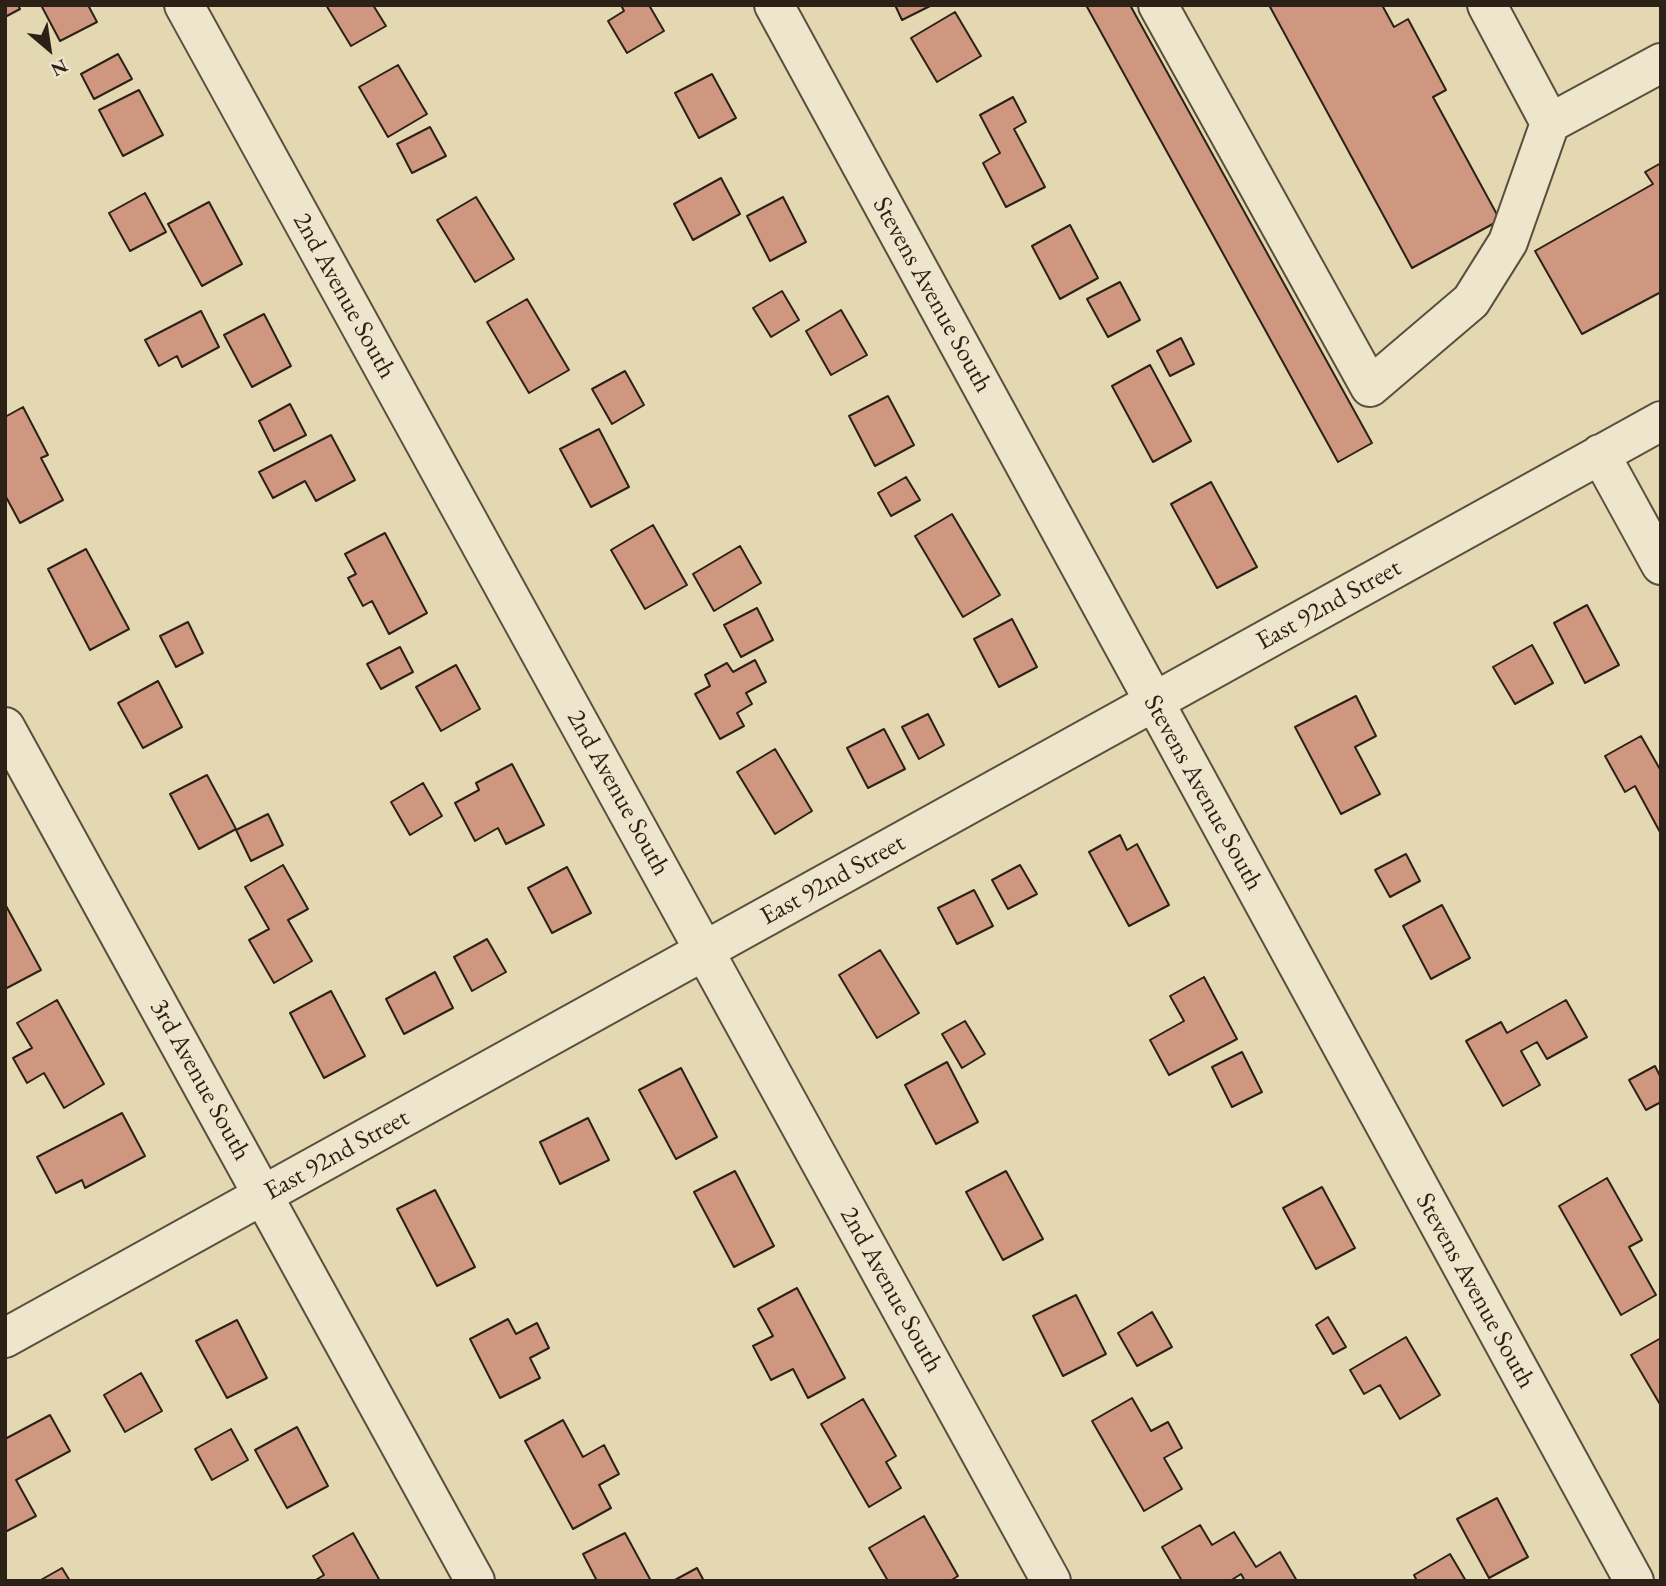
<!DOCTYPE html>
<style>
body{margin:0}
#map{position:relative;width:1666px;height:1586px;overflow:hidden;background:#e3d8b1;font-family:"EB Garamond",serif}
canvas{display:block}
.frame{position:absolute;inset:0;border:7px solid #2c2116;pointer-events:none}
.north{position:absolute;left:14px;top:14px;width:70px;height:70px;-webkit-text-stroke:5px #ede6cc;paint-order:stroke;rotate:151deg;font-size:19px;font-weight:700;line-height:28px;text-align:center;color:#2c2116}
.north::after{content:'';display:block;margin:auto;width:24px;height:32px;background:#2c2116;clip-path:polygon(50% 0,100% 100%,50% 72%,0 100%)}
</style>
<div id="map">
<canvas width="1666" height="1586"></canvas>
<div class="frame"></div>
<div class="north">N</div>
</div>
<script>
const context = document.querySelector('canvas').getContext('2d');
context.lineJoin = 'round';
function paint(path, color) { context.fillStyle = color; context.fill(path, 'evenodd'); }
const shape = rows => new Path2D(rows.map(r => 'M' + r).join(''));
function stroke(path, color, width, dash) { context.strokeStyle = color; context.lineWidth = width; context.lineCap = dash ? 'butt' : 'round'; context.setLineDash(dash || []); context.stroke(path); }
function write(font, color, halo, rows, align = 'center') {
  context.font = font + ' "EB Garamond",serif'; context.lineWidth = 5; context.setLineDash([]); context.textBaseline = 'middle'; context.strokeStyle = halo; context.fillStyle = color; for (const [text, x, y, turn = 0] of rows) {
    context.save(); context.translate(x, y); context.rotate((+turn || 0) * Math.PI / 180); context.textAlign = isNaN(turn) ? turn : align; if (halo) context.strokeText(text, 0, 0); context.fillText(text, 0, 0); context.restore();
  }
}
const building = shape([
 [5,5,18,5,20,9,5,17,5,5],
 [41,5,88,5,97,22,60,41,41,5],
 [326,5,373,5,386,26,351,46,326,5],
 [621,5,649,5,664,31,627,53,608,21,624,11,621,5],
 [895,5,932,5,902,20,895,5],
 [1086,5,1130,5,1372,443,1338,462,1086,5],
 [1269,5,1382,5,1394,27,1408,19,1446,90,1433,97,1500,220,1412,268,1269,5],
 [955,12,981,56,937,82,911,38,955,12],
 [118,54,132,79,94,99,81,74,118,54],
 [398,65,427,114,388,137,359,87,398,65],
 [712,74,736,118,699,138,675,93,712,74],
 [139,90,163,135,123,156,99,110,139,90],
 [1013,97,1026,122,1014,129,1045,187,1006,207,983,163,1000,153,980,115,1013,97],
 [430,127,446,156,412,173,397,144,430,127],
 [1661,163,1661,292,1582,334,1535,251,1653,184,1645,172,1661,163],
 [721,178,740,214,693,240,674,204,721,178],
 [145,193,166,232,130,251,109,213,145,193],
 [476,197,514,259,475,282,437,220,476,197],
 [783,197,806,242,770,261,747,216,783,197],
 [209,202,242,264,202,286,168,224,209,202],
 [1070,225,1098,278,1060,299,1032,246,1070,225],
 [1120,282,1140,320,1108,337,1087,299,1120,282],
 [782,291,799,320,771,337,753,308,782,291],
 [527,299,569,370,529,393,487,322,527,299],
 [841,310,867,355,831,375,806,331,841,310],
 [201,311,219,347,182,367,177,356,159,366,145,340,201,311],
 [264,314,291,366,252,387,224,335,264,314],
 [1181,338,1194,364,1170,376,1157,351,1181,338],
 [1150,365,1191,441,1153,462,1112,386,1150,365],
 [625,371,644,405,612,424,592,389,625,371],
 [888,396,914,445,875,466,849,416,888,396],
 [290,404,306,435,274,451,259,421,290,404],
 [23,407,48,455,41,458,63,500,20,523,5,495,5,417,23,407],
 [599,429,629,487,591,507,560,449,599,429],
 [331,435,355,480,316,501,305,481,273,498,259,472,331,435],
 [906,477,920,500,891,516,878,493,906,477],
 [1211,482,1257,567,1217,588,1171,504,1211,482],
 [952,514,1000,595,963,617,915,536,952,514],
 [653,525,687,585,645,609,611,550,653,525],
 [385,533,427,613,389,634,372,601,363,606,348,578,356,574,345,554,385,533],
 [740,546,761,583,714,611,693,574,740,546],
 [86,549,129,629,90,650,48,569,86,549],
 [1587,605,1619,665,1585,683,1554,623,1587,605],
 [757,608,773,640,741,657,724,625,757,608],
 [1012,619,1037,667,999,687,974,639,1012,619],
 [188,622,203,653,176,667,160,636,188,622],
 [1532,645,1553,683,1515,704,1493,667,1532,645],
 [400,647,413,672,381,689,367,664,400,647],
 [755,660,766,682,746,693,752,704,737,713,744,726,720,739,695,694,710,686,705,675,727,663,733,672,755,660],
 [456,665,480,709,441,731,416,687,456,665],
 [158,681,182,727,143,748,118,703,158,681],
 [1356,696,1376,736,1355,747,1380,794,1341,814,1295,727,1356,696],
 [928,714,944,745,919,759,902,727,928,714],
 [884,729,905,769,868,788,847,748,884,729],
 [1641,736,1661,771,1661,834,1635,786,1625,792,1605,756,1641,736],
 [775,749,812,811,775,834,737,772,775,749],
 [512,764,544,825,506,844,498,828,475,841,455,803,479,790,476,783,512,764],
 [207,775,236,829,199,849,170,794,207,775],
 [423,783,442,816,410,835,391,802,423,783],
 [268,814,283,845,251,861,236,830,268,814],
 [1120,835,1127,850,1137,844,1169,905,1129,926,1089,852,1120,835],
 [1406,854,1420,881,1390,897,1375,870,1406,854],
 [283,865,308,909,288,920,312,961,274,983,249,940,269,929,245,887,283,865],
 [1020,865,1037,894,1008,909,992,880,1020,865],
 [567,867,591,913,552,933,528,888,567,867],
 [974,890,993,926,957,944,938,908,974,890],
 [5,904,41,970,5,989,5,904],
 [1442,905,1470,958,1431,979,1403,926,1442,905],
 [487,939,506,972,472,991,454,957,487,939],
 [880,950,919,1013,877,1038,839,975,880,950],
 [435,972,453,1008,404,1034,386,999,435,972],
 [1204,977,1237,1039,1169,1075,1150,1040,1184,1021,1170,996,1204,977],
 [331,991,365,1056,324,1078,290,1013,331,991],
 [57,1000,104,1084,64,1108,44,1073,27,1083,13,1058,32,1048,17,1023,57,1000],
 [1566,1000,1587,1037,1547,1059,1537,1042,1521,1051,1540,1085,1503,1106,1466,1041,1501,1022,1507,1033,1566,1000],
 [965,1021,985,1054,962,1068,942,1034,965,1021],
 [1242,1052,1262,1092,1232,1107,1212,1067,1242,1052],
 [947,1062,978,1122,936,1144,905,1085,947,1062],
 [1655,1066,1661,1078,1661,1102,1646,1110,1629,1080,1655,1066],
 [681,1068,717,1137,676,1159,639,1090,681,1068],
 [122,1113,145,1156,85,1188,82,1180,56,1193,37,1157,122,1113],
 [588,1118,609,1160,560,1184,540,1142,588,1118],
 [735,1171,774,1246,734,1267,694,1192,735,1171],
 [1006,1171,1043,1239,1003,1260,966,1192,1006,1171],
 [1607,1178,1642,1240,1629,1247,1656,1295,1621,1315,1559,1206,1607,1178],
 [1322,1187,1355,1248,1316,1269,1283,1208,1322,1187],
 [435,1190,475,1267,437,1286,397,1209,435,1190],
 [797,1288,845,1378,808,1398,793,1369,771,1380,753,1346,773,1336,758,1309,797,1288],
 [1076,1295,1106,1354,1063,1376,1033,1316,1076,1295],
 [1152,1312,1172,1347,1137,1366,1118,1333,1152,1312],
 [1328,1317,1346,1347,1333,1354,1316,1325,1328,1317],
 [508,1319,516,1334,537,1323,549,1348,530,1358,540,1378,500,1398,470,1339,508,1319],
 [237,1320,267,1378,227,1398,196,1341,237,1320],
 [1406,1337,1440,1395,1400,1419,1380,1385,1364,1394,1350,1370,1406,1337],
 [1661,1338,1661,1406,1631,1355,1661,1338],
 [141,1373,162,1411,125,1432,104,1395,141,1373],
 [1132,1398,1151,1431,1168,1422,1182,1448,1164,1458,1182,1489,1144,1511,1092,1421,1132,1398],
 [863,1399,896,1456,886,1462,901,1488,869,1507,821,1424,863,1399],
 [50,1415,70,1451,16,1480,36,1516,5,1532,5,1439,50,1415],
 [563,1420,583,1457,604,1445,619,1474,599,1485,611,1508,573,1529,525,1441,563,1420],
 [297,1427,328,1486,287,1508,255,1450,297,1427],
 [231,1429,248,1460,212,1480,195,1449,231,1429],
 [1497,1498,1528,1557,1489,1578,1457,1519,1497,1498],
 [924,1516,958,1576,950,1581,888,1581,869,1548,924,1516],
 [1200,1525,1212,1545,1234,1532,1256,1567,1280,1552,1297,1581,1245,1581,1241,1574,1230,1581,1182,1581,1162,1547,1200,1525],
 [353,1533,380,1581,314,1581,324,1575,313,1556,353,1533],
 [625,1533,651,1581,597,1581,583,1554,625,1533],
 [1450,1554,1466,1581,1417,1581,1414,1575,1450,1554],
 [62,1568,70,1581,39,1581,62,1568],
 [697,1568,704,1581,673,1581,697,1568]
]);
paint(building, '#cf9780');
stroke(building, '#2c2116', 2);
const minor = shape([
 [184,5,1051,1581],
 [774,5,1634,1581],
 [1158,5,1370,387,1471,301,1508,242,1550,123],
 [1487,5,1550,123,1661,63],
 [1600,454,1661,565],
 [5,727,475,1581],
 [5,1338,1661,421]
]);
stroke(minor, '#5a4f3d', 42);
stroke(minor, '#ede6cc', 38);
write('26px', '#2c2116', '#ede6cc', [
 ["Stevens Avenue South",932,295,61],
 ["2nd Avenue South",344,296,61],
 ["East 92nd Street",1329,605,-29],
 ["2nd Avenue South",618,793,61],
 ["Stevens Avenue South",1203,793,61],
 ["East 92nd Street",833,880,-29],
 ["3rd Avenue South",200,1080,61],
 ["East 92nd Street",337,1155,-29],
 ["2nd Avenue South",891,1290,61],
 ["Stevens Avenue South",1475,1291,61]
]);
</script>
